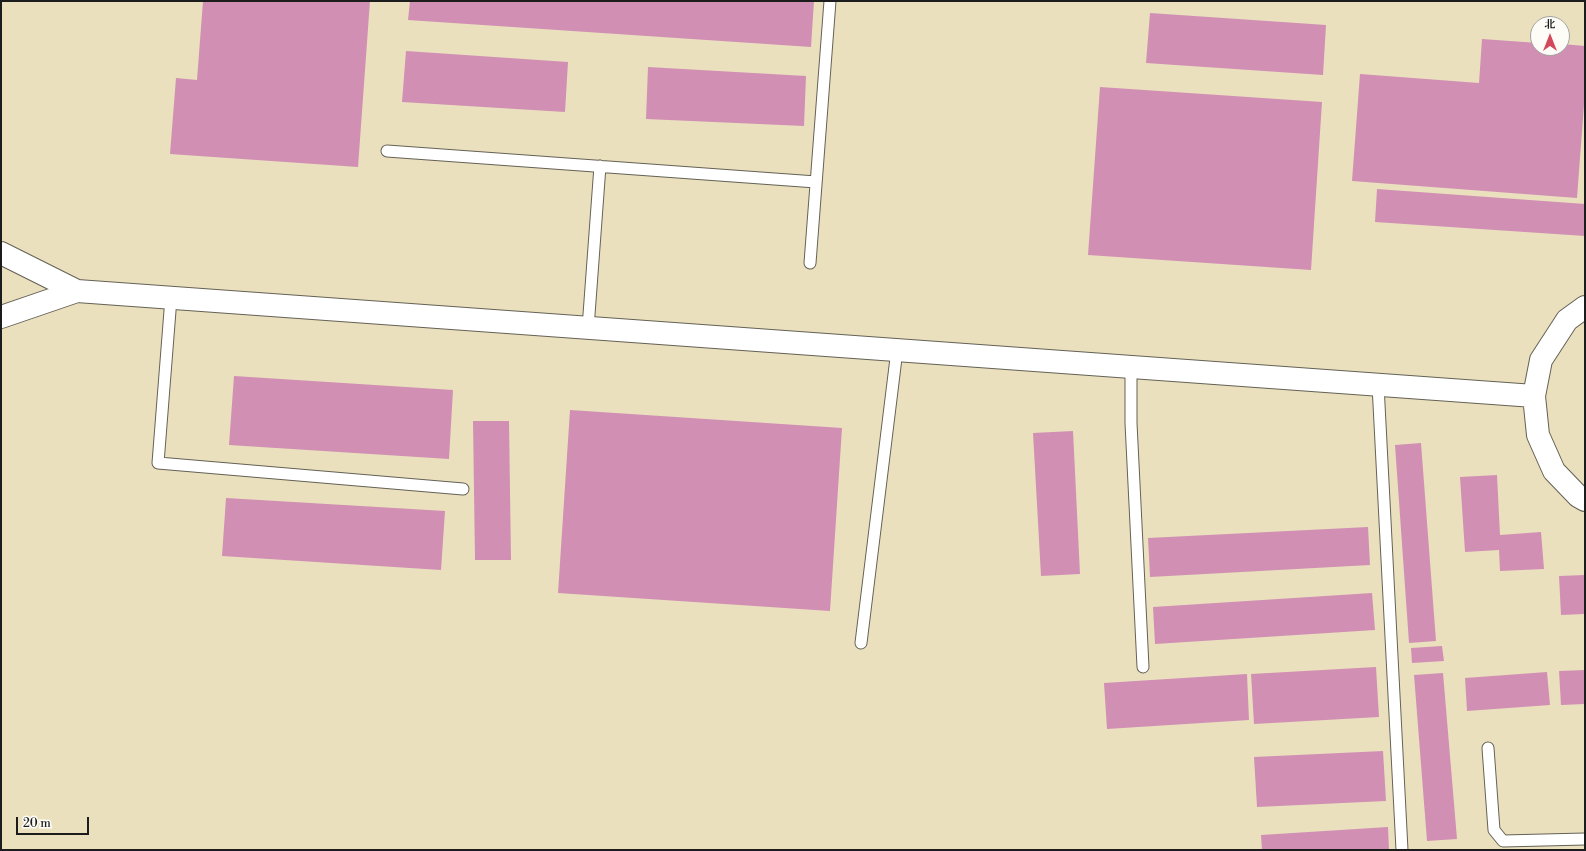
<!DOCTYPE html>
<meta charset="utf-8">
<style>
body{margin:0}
#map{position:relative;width:1586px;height:851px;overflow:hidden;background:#eae0be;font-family:"Libre Bodoni","Noto Serif SC",serif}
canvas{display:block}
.frame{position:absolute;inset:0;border:2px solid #1c1c1c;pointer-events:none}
.north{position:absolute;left:1530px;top:16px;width:40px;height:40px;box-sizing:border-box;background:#fdfcf7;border:1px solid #a3a29f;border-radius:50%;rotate:0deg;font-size:11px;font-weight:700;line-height:16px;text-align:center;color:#1c1c1c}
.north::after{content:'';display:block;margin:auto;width:14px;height:18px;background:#d1495b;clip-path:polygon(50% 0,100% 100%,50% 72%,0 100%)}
.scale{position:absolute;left:16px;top:817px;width:73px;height:18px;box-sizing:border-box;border:2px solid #1c1c1c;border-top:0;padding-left:5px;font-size:12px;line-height:14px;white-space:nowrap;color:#1c1c1c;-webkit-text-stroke:3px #fdfcf7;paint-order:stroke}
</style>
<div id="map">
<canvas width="1586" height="851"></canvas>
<div class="frame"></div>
<div class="north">北</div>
<div class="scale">20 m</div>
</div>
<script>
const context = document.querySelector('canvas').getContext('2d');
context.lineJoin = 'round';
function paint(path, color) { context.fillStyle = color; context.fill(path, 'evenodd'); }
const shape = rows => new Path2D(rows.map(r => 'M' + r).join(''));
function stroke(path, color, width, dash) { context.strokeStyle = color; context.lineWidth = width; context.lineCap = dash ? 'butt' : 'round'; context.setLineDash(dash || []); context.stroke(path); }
paint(shape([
 [203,1,370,1,358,167,170,154,176,78,197,80],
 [410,1,814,1,811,47,408,20],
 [1150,13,1326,25,1323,75,1146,63],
 [1482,39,1538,43,1538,48,1562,48,1562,44,1585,46,1585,91,1577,198,1352,181,1360,74,1479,83],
 [406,51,568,62,565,112,402,102],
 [648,67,806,76,804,126,646,119],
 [1100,87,1322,102,1311,270,1088,255],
 [1377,189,1585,204,1585,236,1375,222],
 [234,376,453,390,449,459,229,445],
 [570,410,842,428,830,611,558,593],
 [473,421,509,421,511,560,475,560],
 [1073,431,1080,574,1041,576,1033,433],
 [1421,443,1436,641,1409,643,1395,445],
 [1497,475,1500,535,1541,532,1544,569,1500,571,1499,550,1465,552,1460,477],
 [226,498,445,511,441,570,222,556],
 [1368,527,1370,565,1150,577,1148,538],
 [1585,575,1585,614,1561,615,1559,576],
 [1372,593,1375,630,1155,644,1153,607],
 [1442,646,1444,661,1412,663,1411,648],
 [1376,667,1379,717,1254,724,1251,674],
 [1585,670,1585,704,1561,705,1559,671],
 [1547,672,1550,705,1467,711,1465,678],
 [1443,673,1457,839,1427,841,1414,675],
 [1247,674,1249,720,1107,729,1104,683],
 [1383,751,1386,801,1257,807,1254,757],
 [1388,827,1389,850,1262,850,1261,835]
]), '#d18fb4');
const lane = shape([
 [387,151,816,182],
 [810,263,830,1],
 [171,298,158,463,463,489],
 [588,328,600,166],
 [1131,367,1131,423,1143,667],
 [1378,385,1402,850],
 [861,643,897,350],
 [1488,748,1494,830,1503,841,1585,839]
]);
const secondary = shape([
 [1,253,77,291,1534,396],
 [1585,307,1567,320,1541,360,1534,396,1538,435,1554,471,1578,496,1585,500],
 [1,317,77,291]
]);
stroke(lane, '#646155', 13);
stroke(secondary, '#646155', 24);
stroke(lane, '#fff', 11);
stroke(secondary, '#fff', 22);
</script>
